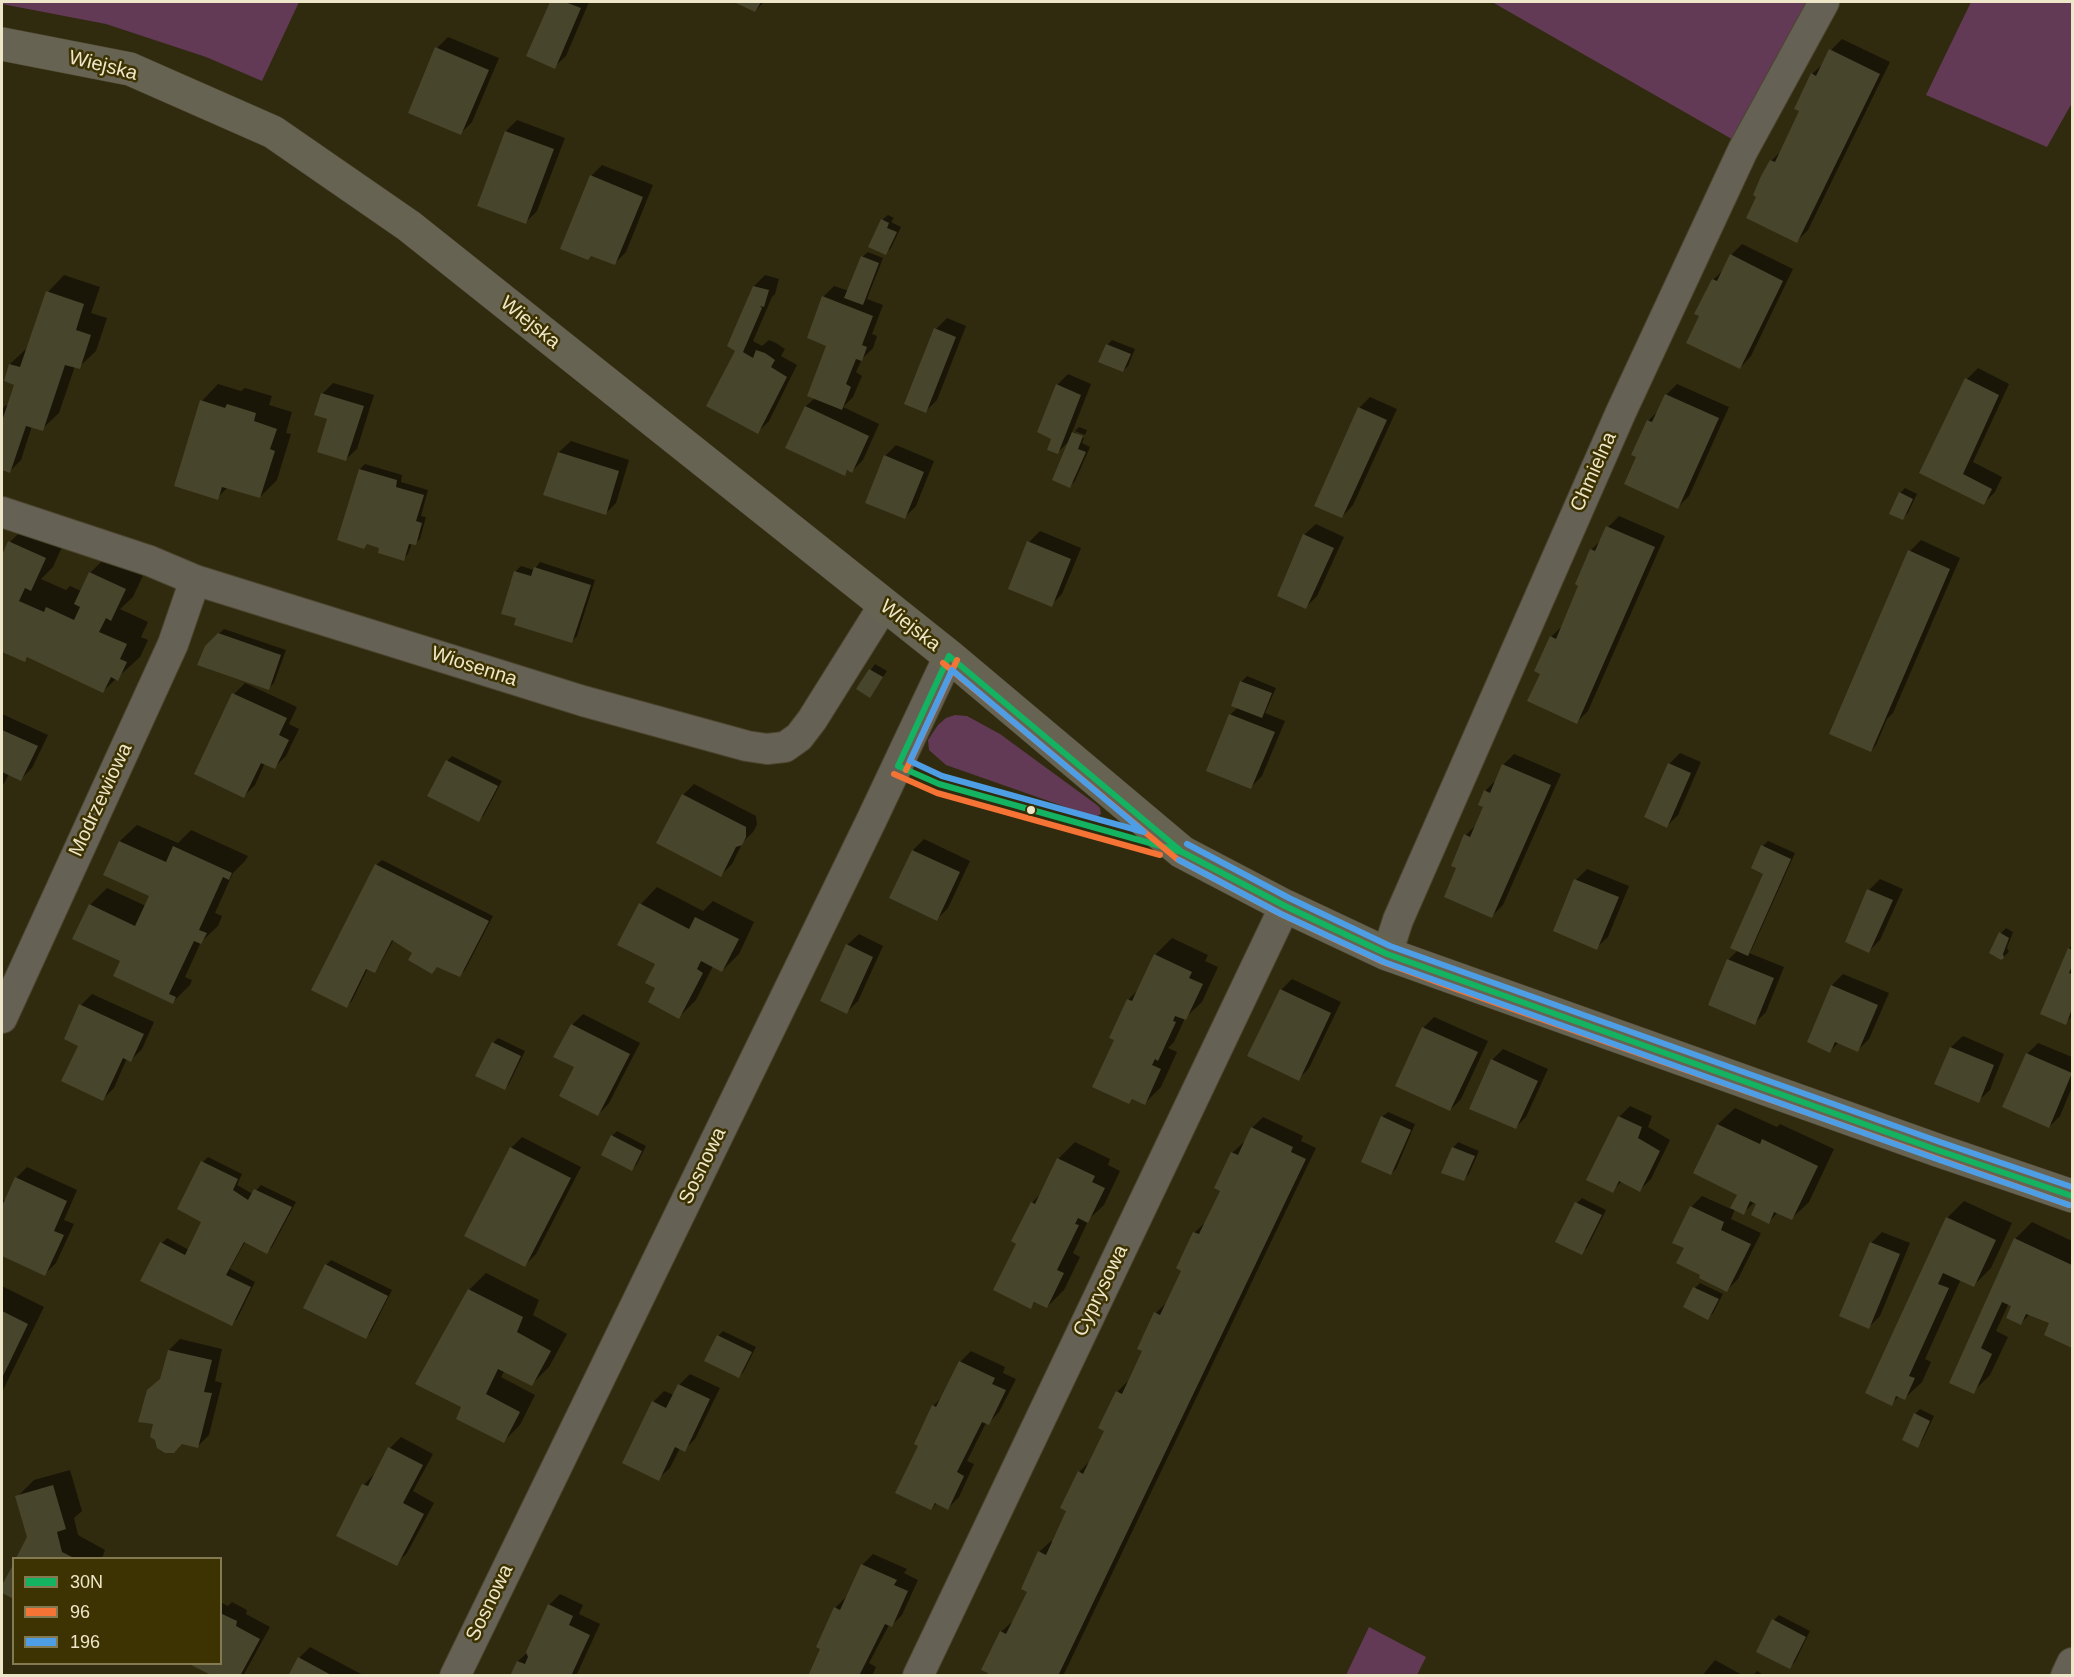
<!DOCTYPE html>
<style>
body{margin:0}
#map{position:relative;width:2074px;height:1677px;overflow:hidden;background:#302a0f;font-family:Arial,sans-serif}
canvas{display:block}
.frame{position:absolute;inset:0;border:3px solid #eee6c8;pointer-events:none}
.legend{position:absolute;left:12px;top:1557px;width:210px;height:108px;box-sizing:border-box;background:#3d3201;border:2px solid #847a51;margin:0;padding:8px 10px;list-style:none;font-size:18px;color:#eee6c8}
.legend li{display:flex;align-items:center;gap:12px;height:30px}
.legend b{width:30px;border:2px solid #847a51}
</style>
<div id="map">
<canvas width="2074" height="1677"></canvas>
<div class="frame"></div>
<ul class="legend">
<li><b style="height:8px;background:#13b361"></b>30N</li>
<li><b style="height:8px;background:#f57335"></b>96</li>
<li><b style="height:8px;background:#4d9ee5"></b>196</li>
</ul>
</div>
<script>
const context = document.querySelector('canvas').getContext('2d');
context.lineJoin = 'round';
function paint(path, color) { context.fillStyle = color; context.fill(path, 'evenodd'); }
const shape = rows => new Path2D(rows.map(r => 'M' + r).join(''));
function stroke(path, color, width, dash) { context.strokeStyle = color; context.lineWidth = width; context.lineCap = dash ? 'butt' : 'round'; context.setLineDash(dash || []); context.stroke(path); }
function write(font, color, halo, rows, align = 'center') {
  context.font = font + ' Arial,sans-serif'; context.lineWidth = 5; context.setLineDash([]); context.textBaseline = 'middle'; context.strokeStyle = halo; context.fillStyle = color; for (const [text, x, y, turn = 0] of rows) {
    context.save(); context.translate(x, y); context.rotate((+turn || 0) * Math.PI / 180); context.textAlign = isNaN(turn) ? turn : align; if (halo) context.strokeText(text, 0, 0); context.fillText(text, 0, 0); context.restore();
  }
}
paint(shape([
 [2,2,299,2,262,81,206,57,106,24,2,4],
 [1492,2,1816,2,1744,146],
 [1971,2,2072,2,2072,103,2047,147,1926,95],
 [955,715,967,716,1000,734,1097,805,1100,808,1101,814,1096,817,1080,812,946,765,929,750,928,740,938,725,946,718],
 [1369,1627,1426,1657,1417,1675,1346,1675]
]), '#623a56');
paint(shape([
 [551,2,589,2,566,56,554,67,528,55],
 [737,2,764,2,755,11],
 [448,37,499,58,472,122,461,133,437,48],
 [1842,39,1890,62,1808,230,1797,241,1771,161,1783,149,1801,111,1812,74,1824,63,1831,50],
 [517,120,565,138,537,211,526,222,479,205,506,131],
 [602,165,653,185,626,252,615,263,591,176],
 [888,215,894,218,891,222,901,227,891,248,886,253,882,220],
 [1742,244,1793,269,1751,356,1740,368,1701,316,1713,280,1724,269,1731,255],
 [868,252,883,258,867,299,883,305,872,334,877,336,873,348,862,359,856,372,862,376,853,397,843,407,879,424,863,460,852,471,849,469,844,474,787,448,806,406,815,398,828,345,823,297,834,286,849,291,862,257],
 [64,275,100,287,91,313,107,318,96,351,79,367,75,366,59,413,42,429,32,426,21,460,10,471,2,468,2,409,6,405,9,406,16,384,10,364,27,348,48,292],
 [765,275,779,279,775,294,772,297,753,341,762,346,769,340,776,343,785,349,781,356,797,365,769,421,758,432,737,350,729,346,754,286],
 [947,318,966,326,937,400,926,411,936,329],
 [1112,340,1135,349,1128,366,1123,371,1107,345],
 [1978,368,2009,384,1973,462,2002,477,1995,492,1984,503,1921,473,1967,379],
 [1068,374,1091,384,1071,435,1074,432,1084,438,1082,443,1090,447,1075,481,1070,486,1071,439,1058,452,1053,438,1057,385],
 [333,383,374,395,357,449,345,460,329,418,322,394],
 [218,384,241,391,245,388,272,396,269,405,292,412,286,433,291,434,277,480,260,497,228,487,217,498,202,401],
 [1677,384,1729,407,1689,496,1678,507,1638,456,1648,421,1659,410,1666,395],
 [1370,397,1397,409,1353,505,1342,517,1359,408],
 [1079,427,1087,430,1085,435,1075,431],
 [571,441,629,460,616,503,605,514,545,494,559,452],
 [896,445,934,461,916,506,905,517,885,456],
 [365,464,402,475,401,482,428,490,421,516,426,517,420,539,415,544,412,543,408,554,403,559,380,547,368,543,364,548,360,469],
 [1905,488,1917,494,1908,513,1903,518,1900,493],
 [1619,516,1665,536,1588,711,1577,722,1542,673,1551,637,1563,625,1580,585,1591,550,1602,539,1608,527],
 [32,520,67,536,53,567,41,579,66,590,70,586,81,591,90,573,112,551,147,567,133,597,120,609,148,622,141,637,148,640,140,657,103,691,29,656,24,661,2,650,2,559,10,542],
 [1316,524,1344,537,1317,596,1306,607,1304,535],
 [1040,531,1081,548,1062,594,1051,605,1029,542],
 [1921,540,1960,558,1893,713,1887,719,1876,745,1871,751,1910,551],
 [540,562,595,580,577,636,572,641,518,617,503,613,516,571,521,566,534,570],
 [224,629,286,650,274,683,269,688,206,646],
 [875,664,887,671,870,696,858,688],
 [1247,676,1276,688,1265,713,1285,721,1262,776,1251,787,1230,715,1238,707,1233,705,1242,681],
 [245,683,297,707,289,724,299,729,286,756,275,767,265,763,255,785,244,796,234,694],
 [2,714,48,735,32,768,21,779,9,774,2,787],
 [1680,753,1701,762,1678,815,1667,826,1669,764],
 [1514,754,1561,774,1503,905,1492,916,1458,867,1466,835,1477,824,1484,807,1485,791,1496,780,1503,765],
 [452,756,502,781,484,815,479,820,447,761],
 [694,784,756,816,757,825,753,832,743,842,732,864,721,875,683,795],
 [137,825,178,843,191,830,248,856,245,861,233,873,215,913,222,916,218,926,201,942,185,977,192,980,190,985,173,1002,122,960,90,905,107,888,146,906,151,895,105,874,120,841],
 [924,839,970,861,948,908,937,919,891,897,913,850],
 [1768,841,1795,853,1752,949,1749,953,1784,967,1766,1012,1755,1023,1728,960,1738,950,1765,873,1763,846],
 [382,860,493,916,465,970,460,975,414,953,394,939,379,966,374,971,368,968,352,1001,347,1006,376,865],
 [1587,869,1629,886,1608,937,1596,948,1576,880],
 [1880,879,1903,889,1880,940,1869,951,1869,890],
 [657,887,703,911,713,901,754,922,739,954,722,971,713,966,696,1000,679,1017,657,988,657,964,641,904],
 [2006,928,2013,932,2007,948,2009,952,2003,957,2001,933],
 [859,934,883,946,858,1001,847,1012,847,945],
 [1172,938,1208,955,1205,961,1218,967,1202,1002,1185,1018,1174,1042,1168,1048,1177,1052,1161,1087,1144,1104,1133,1098,1129,1103,1116,1040,1111,1037,1129,999,1140,988,1155,955],
 [2072,945,2072,1016,2065,1023,2069,949],
 [1843,974,1889,993,1869,1039,1858,1050,1839,1042,1830,1051,1809,1042,1832,985],
 [1292,979,1341,1002,1309,1068,1298,1080,1281,990],
 [92,994,154,1022,142,1049,131,1060,127,1058,114,1088,103,1099,80,1045,81,1005],
 [583,1014,640,1043,609,1103,598,1115,576,1067,572,1025],
 [1434,1017,1488,1041,1461,1099,1450,1110,1423,1028],
 [1963,1036,2004,1054,1990,1090,1978,1101,1936,1083,1951,1047],
 [498,1038,525,1051,509,1084,504,1089,493,1043],
 [2038,1043,2072,1057,2072,1087,2060,1116,2049,1127,2027,1054],
 [1503,1049,1548,1069,1526,1117,1515,1128,1492,1060],
 [1630,1106,1652,1116,1648,1127,1670,1140,1651,1179,1640,1190,1622,1181,1612,1191,1619,1117],
 [1735,1108,1777,1127,1780,1124,1834,1149,1809,1202,1792,1218,1778,1212,1769,1222,1758,1203,1755,1202,1743,1213,1735,1209,1731,1219,1761,1233,1738,1279,1727,1290,1702,1274,1686,1247,1691,1207,1702,1196,1731,1209,1739,1194,1695,1173,1718,1124],
 [1388,1112,1415,1124,1396,1169,1390,1174,1382,1117],
 [1263,1117,1303,1136,1301,1141,1316,1148,1063,1676,988,1676,1001,1632,1013,1621,1029,1591,1039,1552,1051,1541,1053,1542,1068,1511,1079,1472,1091,1460,1106,1430,1117,1392,1128,1381,1144,1351,1156,1313,1167,1302,1183,1270,1194,1233,1206,1222,1222,1190,1232,1153,1244,1142,1245,1143,1252,1128],
 [617,1131,646,1146,637,1164,632,1169,612,1136],
 [522,1137,581,1167,536,1254,525,1265,511,1148],
 [1075,1142,1110,1159,1108,1165,1120,1171,1104,1205,1089,1219,1073,1253,1080,1257,1064,1290,1047,1307,1036,1301,1031,1307,1032,1203,1042,1192,1058,1159],
 [1458,1142,1479,1151,1469,1174,1464,1179,1453,1148],
 [208,1157,242,1174,237,1185,253,1194,261,1185,296,1202,272,1247,267,1252,245,1242,230,1269,255,1282,237,1319,231,1324,162,1243,167,1238,189,1250,203,1221,203,1162],
 [27,1167,77,1190,64,1220,74,1224,56,1263,45,1274,2,1254,2,1199,6,1201,16,1178],
 [1582,1198,1606,1210,1587,1248,1581,1253,1557,1241,1577,1203],
 [1964,1201,2012,1223,1991,1268,1974,1285,1961,1279,1925,1359,1931,1362,1922,1382,1905,1398,1899,1396,1891,1404,1947,1218],
 [2032,1222,2072,1241,2072,1347,2046,1335,2051,1323,2030,1314,2021,1323,2013,1305,2009,1303,1996,1331,2008,1337,1990,1375,1973,1392,1951,1382,2015,1239],
 [1882,1232,1910,1243,1880,1316,1869,1327,1871,1243],
 [331,1260,392,1290,371,1332,366,1337,326,1265],
 [486,1273,539,1300,533,1315,567,1334,549,1367,532,1384,505,1370,501,1377,535,1395,520,1425,503,1442,462,1406,469,1290],
 [1700,1283,1723,1294,1713,1313,1708,1318,1685,1307,1695,1288],
 [2,1286,44,1307,2,1392],
 [723,1331,756,1347,744,1371,739,1377,718,1336],
 [180,1339,222,1349,215,1381,222,1383,209,1435,198,1446,162,1377,169,1350],
 [971,1351,1005,1367,1003,1373,1016,1379,999,1412,988,1424,986,1423,967,1461,974,1464,959,1497,948,1508,937,1503,931,1509,920,1445,933,1406,944,1395,960,1362],
 [690,1374,720,1388,695,1439,684,1450,680,1448,670,1468,658,1479,653,1402,664,1391,674,1395,679,1385],
 [1920,1409,1934,1416,1922,1441,1917,1446,1915,1414],
 [401,1437,433,1454,413,1491,434,1503,407,1553,396,1564,364,1485,375,1473,390,1448],
 [70,1470,82,1511,74,1518,78,1535,105,1550,102,1558,17,1558,29,1537,17,1497,34,1480],
 [873,1554,907,1569,904,1573,918,1580,902,1615,891,1626,889,1625,869,1663,876,1667,872,1676,809,1676,822,1648,835,1608,846,1597,862,1565],
 [560,1594,583,1605,579,1614,600,1624,576,1676,511,1676,518,1661,527,1653,549,1605],
 [220,1602,228,1606,232,1602,247,1610,246,1614,270,1627,243,1676,216,1676,193,1664,220,1664],
 [1779,1615,1810,1631,1795,1662,1790,1667,1774,1620],
 [310,1647,365,1676,290,1676,299,1658],
 [1715,1660,1744,1676,1702,1676],
 [1757,1671,1765,1676,1752,1676]
]), '#0007');
paint(shape([
 [550,2,565,2,581,8,555,69,526,56],
 [734,2,761,2,755,12],
 [435,47,489,70,461,135,408,113],
 [1829,49,1880,74,1797,243,1746,218,1756,197,1753,195,1761,176,1770,160,1775,162,1799,111,1794,109,1811,73,1816,76],
 [505,131,554,149,526,224,477,206],
 [590,175,643,197,615,265,591,256,588,260,560,249],
 [881,219,889,223,887,228,897,232,886,255,868,247],
 [1730,254,1783,281,1740,369,1686,343,1699,316,1694,314,1712,279,1717,281],
 [861,256,879,263,863,305,844,298],
 [753,286,769,290,764,307,760,306,762,308,743,352,753,358,756,350,765,353,775,360,771,367,787,377,758,434,706,406,735,351,727,346],
 [46,291,84,304,76,330,91,335,80,369,65,365,43,431,26,426,10,473,2,470,2,418,3,418,14,385,4,381,9,364,20,367],
 [822,296,873,316,862,345,867,347,862,361,856,359,846,384,851,387,842,410,807,396,826,346,807,338],
 [934,328,956,337,926,413,904,404],
 [1106,344,1131,354,1123,372,1098,362],
 [1965,378,1999,395,1963,474,1992,489,1984,505,1919,473],
 [1056,384,1081,395,1058,454,1047,450,1051,439,1037,432],
 [321,393,364,406,346,461,317,452,327,419,314,415],
 [1665,394,1719,418,1678,509,1624,484,1636,457,1631,455,1647,420,1652,422],
 [200,400,225,408,227,404,256,413,254,421,277,429,270,449,275,451,260,498,222,487,218,500,174,486],
 [805,406,869,436,852,473,847,470,845,476,785,448],
 [1358,407,1387,420,1342,518,1314,506],
 [1072,432,1083,436,1078,449,1086,452,1070,488,1052,480],
 [558,452,619,471,606,515,543,495],
 [884,455,924,472,905,519,865,503],
 [359,469,397,480,396,487,424,495,416,521,422,523,416,545,409,544,404,561,378,553,379,548,367,544,364,549,337,540],
 [1899,492,1913,499,1903,520,1889,514],
 [1606,526,1655,547,1577,724,1527,701,1540,674,1534,671,1550,636,1556,639,1578,586,1575,584,1590,549,1595,551],
 [1303,534,1334,548,1306,609,1277,596],
 [8,541,46,558,31,591,25,588,19,601,44,612,46,607,74,620,80,607,74,604,89,572,126,589,111,621,106,618,99,632,127,644,120,659,127,662,118,681,111,677,103,693,27,657,25,662,2,652,2,555],
 [1027,541,1071,559,1052,607,1008,589],
 [1908,550,1950,569,1871,752,1829,734],
 [534,567,591,585,572,643,514,625,516,618,501,614,514,571,531,576],
 [218,633,281,655,269,690,197,665,205,646],
 [869,669,883,677,870,698,856,689],
 [1240,681,1272,693,1262,718,1231,706],
 [232,693,287,718,279,735,289,740,275,769,261,763,244,798,194,774],
 [1229,714,1275,732,1251,789,1206,771],
 [2,730,38,746,21,781,2,772],
 [446,760,498,786,479,822,427,796],
 [1668,763,1691,773,1667,828,1644,817],
 [1502,764,1551,785,1492,918,1444,897,1456,868,1451,866,1464,834,1470,837,1483,807,1478,805,1484,790,1490,793],
 [682,794,746,827,746,837,742,845,736,847,721,877,656,843],
 [119,841,166,862,173,846,232,873,229,880,223,877,199,930,207,933,201,944,194,941,169,994,176,997,173,1004,113,976,120,961,72,939,89,904,135,926,149,896,103,875],
 [1761,845,1791,859,1748,956,1730,948,1763,874,1751,868],
 [912,850,960,872,937,921,889,898],
 [375,864,489,921,460,977,437,967,432,974,408,960,412,953,392,940,375,973,366,969,347,1008,311,990],
 [1574,879,1619,897,1597,950,1553,931],
 [1867,889,1893,900,1869,953,1845,942],
 [639,903,689,929,695,917,739,939,722,972,701,961,697,969,703,973,679,1019,648,1002,655,988,645,983,655,964,617,945],
 [1999,932,2009,938,2003,954,2004,958,2001,960,1989,953],
 [846,944,873,957,847,1014,820,1001],
 [2068,948,2072,950,2072,966,2069,973,2072,974,2072,1009,2066,1025,2040,1014],
 [1154,954,1192,972,1189,978,1203,984,1186,1020,1175,1016,1173,1021,1176,1022,1158,1061,1155,1059,1152,1065,1161,1069,1145,1105,1132,1099,1129,1104,1092,1087,1114,1040,1109,1038,1127,999,1132,1001],
 [1727,959,1774,978,1755,1025,1708,1005],
 [1831,985,1878,1005,1858,1052,1835,1042,1830,1053,1807,1042],
 [1280,989,1331,1013,1299,1081,1247,1056],
 [79,1004,144,1034,131,1062,123,1058,103,1101,61,1081,78,1046,64,1039],
 [571,1024,630,1054,598,1116,559,1096,574,1067,553,1057],
 [1422,1027,1478,1052,1450,1111,1395,1086],
 [492,1042,521,1056,505,1090,475,1076],
 [1950,1047,1994,1065,1979,1103,1934,1084],
 [2026,1053,2072,1073,2049,1128,2002,1107],
 [1491,1059,1538,1081,1516,1129,1469,1109],
 [1381,1116,1411,1130,1391,1175,1361,1162],
 [1618,1116,1642,1127,1638,1138,1660,1151,1640,1192,1619,1181,1613,1193,1586,1180],
 [1717,1124,1760,1144,1762,1139,1818,1166,1792,1220,1774,1212,1769,1224,1751,1215,1756,1204,1750,1201,1744,1215,1730,1208,1737,1195,1693,1173],
 [1251,1127,1293,1147,1291,1152,1306,1159,1058,1676,986,1676,988,1673,981,1670,1000,1631,1006,1634,1027,1592,1021,1589,1038,1551,1046,1555,1066,1511,1060,1508,1078,1471,1083,1474,1104,1431,1098,1428,1116,1391,1122,1394,1142,1351,1137,1349,1154,1312,1160,1315,1181,1271,1176,1268,1193,1232,1199,1234,1220,1191,1214,1188,1231,1152,1238,1155],
 [611,1135,642,1151,632,1171,601,1155],
 [510,1147,571,1178,525,1267,464,1236],
 [1452,1147,1475,1156,1464,1181,1441,1173],
 [1057,1158,1095,1176,1092,1182,1105,1188,1088,1223,1078,1218,1075,1224,1079,1225,1057,1270,1064,1273,1047,1308,1034,1302,1031,1309,993,1290,1016,1244,1011,1241,1031,1202,1035,1204],
 [201,1161,238,1179,233,1190,248,1200,254,1189,292,1207,267,1254,244,1242,226,1275,251,1287,232,1326,140,1281,160,1242,185,1255,201,1222,177,1209],
 [15,1177,67,1201,54,1231,64,1235,45,1276,2,1256,2,1206],
 [1575,1202,1602,1215,1582,1255,1555,1242],
 [1690,1206,1724,1222,1721,1230,1751,1244,1727,1292,1699,1278,1700,1275,1676,1263,1684,1248,1672,1243],
 [1946,1217,1996,1240,1974,1287,1943,1273,1938,1284,1949,1288,1909,1376,1915,1378,1905,1400,1896,1396,1892,1406,1865,1393],
 [2014,1238,2072,1265,2072,1348,2044,1335,2049,1323,2026,1314,2021,1325,2006,1318,2011,1306,2002,1302,1981,1348,1992,1354,1974,1394,1949,1383],
 [1870,1242,1900,1254,1869,1329,1839,1316],
 [325,1264,388,1296,366,1339,303,1308],
 [1693,1287,1719,1299,1708,1320,1683,1307],
 [468,1289,523,1317,517,1332,551,1351,532,1386,498,1369,486,1394,520,1412,504,1443,456,1419,461,1407,415,1384],
 [2,1311,28,1324,2,1378],
 [717,1335,752,1352,739,1378,704,1361],
 [168,1350,212,1360,204,1392,212,1393,198,1448,182,1444,174,1453,165,1453,157,1448,155,1440,150,1437,153,1424,138,1422,147,1390,160,1379],
 [959,1361,995,1378,992,1384,1006,1390,989,1425,982,1422,957,1472,964,1476,948,1510,935,1503,931,1510,895,1493,918,1446,914,1444,932,1405,936,1407],
 [678,1384,710,1399,685,1452,675,1447,659,1481,622,1463,652,1401,666,1408],
 [1914,1413,1930,1421,1918,1448,1902,1440],
 [388,1447,423,1465,403,1503,424,1514,397,1566,336,1536,362,1484,368,1486],
 [53,1485,66,1529,57,1532,62,1552,74,1558,16,1558,27,1537,15,1496],
 [14,1563,14,1599,2,1593,2,1585],
 [861,1564,897,1580,894,1585,908,1591,892,1627,885,1624,859,1676,808,1676,820,1649,816,1647,834,1607,840,1610],
 [548,1604,573,1616,569,1625,590,1635,571,1676,510,1676,517,1661,525,1664,528,1657,526,1652],
 [220,1613,237,1621,236,1626,260,1639,240,1676,213,1676,189,1664,220,1664],
 [1772,1619,1806,1637,1790,1669,1756,1652],
 [298,1657,333,1676,288,1676]
]), '#48452d');
const street = shape([
 [2,512,150,561,195,580,583,701,747,746,767,749,785,747,799,737,812,720,884,605],
 [1387,954,1398,920,1621,412,1743,150,1824,2],
 [2,1018,173,644,195,580],
 [455,1676,872,819,949,656],
 [918,1676,1285,906],
 [2066,1676,2072,1663]
]);
const secondary = shape([
 [2,44,130,69,273,132,409,226,949,656,1182,852,1285,906,1387,954,1937,1150,2072,1196]
]);
stroke(street, '#4c462f', 32);
stroke(secondary, '#4c462f', 34);
stroke(street, '#666155', 30);
stroke(secondary, '#676352', 33);
stroke(shape([
 [949,656,1182,852,939,784,898,766,949,656],
 [1182,852,1285,906,1387,954],
 [1387,954,1937,1150],
 [1387,954,1937,1150],
 [1937,1150,2072,1196]
]), '#13b361', 6);
stroke(shape([
 [943,663,1177,859,1281,914,1383,962,1453,988,2069,1205],
 [906,770,957,660],
 [894,774,937,793,1160,855]
]), '#f57335', 6);
stroke(shape([
 [952,670,1144,832,942,776,910,761,952,670],
 [1187,844,1289,898,1390,946,1940,1142,2072,1187],
 [1179,860,1281,914,1384,962,1934,1158,2069,1205]
]), '#4d9ee5', 6);
for (const [x, y, r, color] of [
 [1031,810,5,"#eee6c8"]
]) { const dot = new Path2D(); dot.arc(x, y, r, 0, 2 * Math.PI); context.fillStyle = color; context.fill(dot); stroke(dot, '#3d3201', 2); }
write('20px', '#eee6c8', '#3d3201', [
 ["Wiejska",103,66,14],
 ["Wiejska",530,323,39],
 ["Chmielna",1594,472,-66],
 ["Wiejska",910,626,38],
 ["Wiosenna",474,667,18],
 ["Modrzewiowa",101,800,-65],
 ["Sosnowa",703,1166,-64],
 ["Cyprysowa",1101,1291,-64],
 ["Sosnowa",490,1603,-64]
]);
</script>
